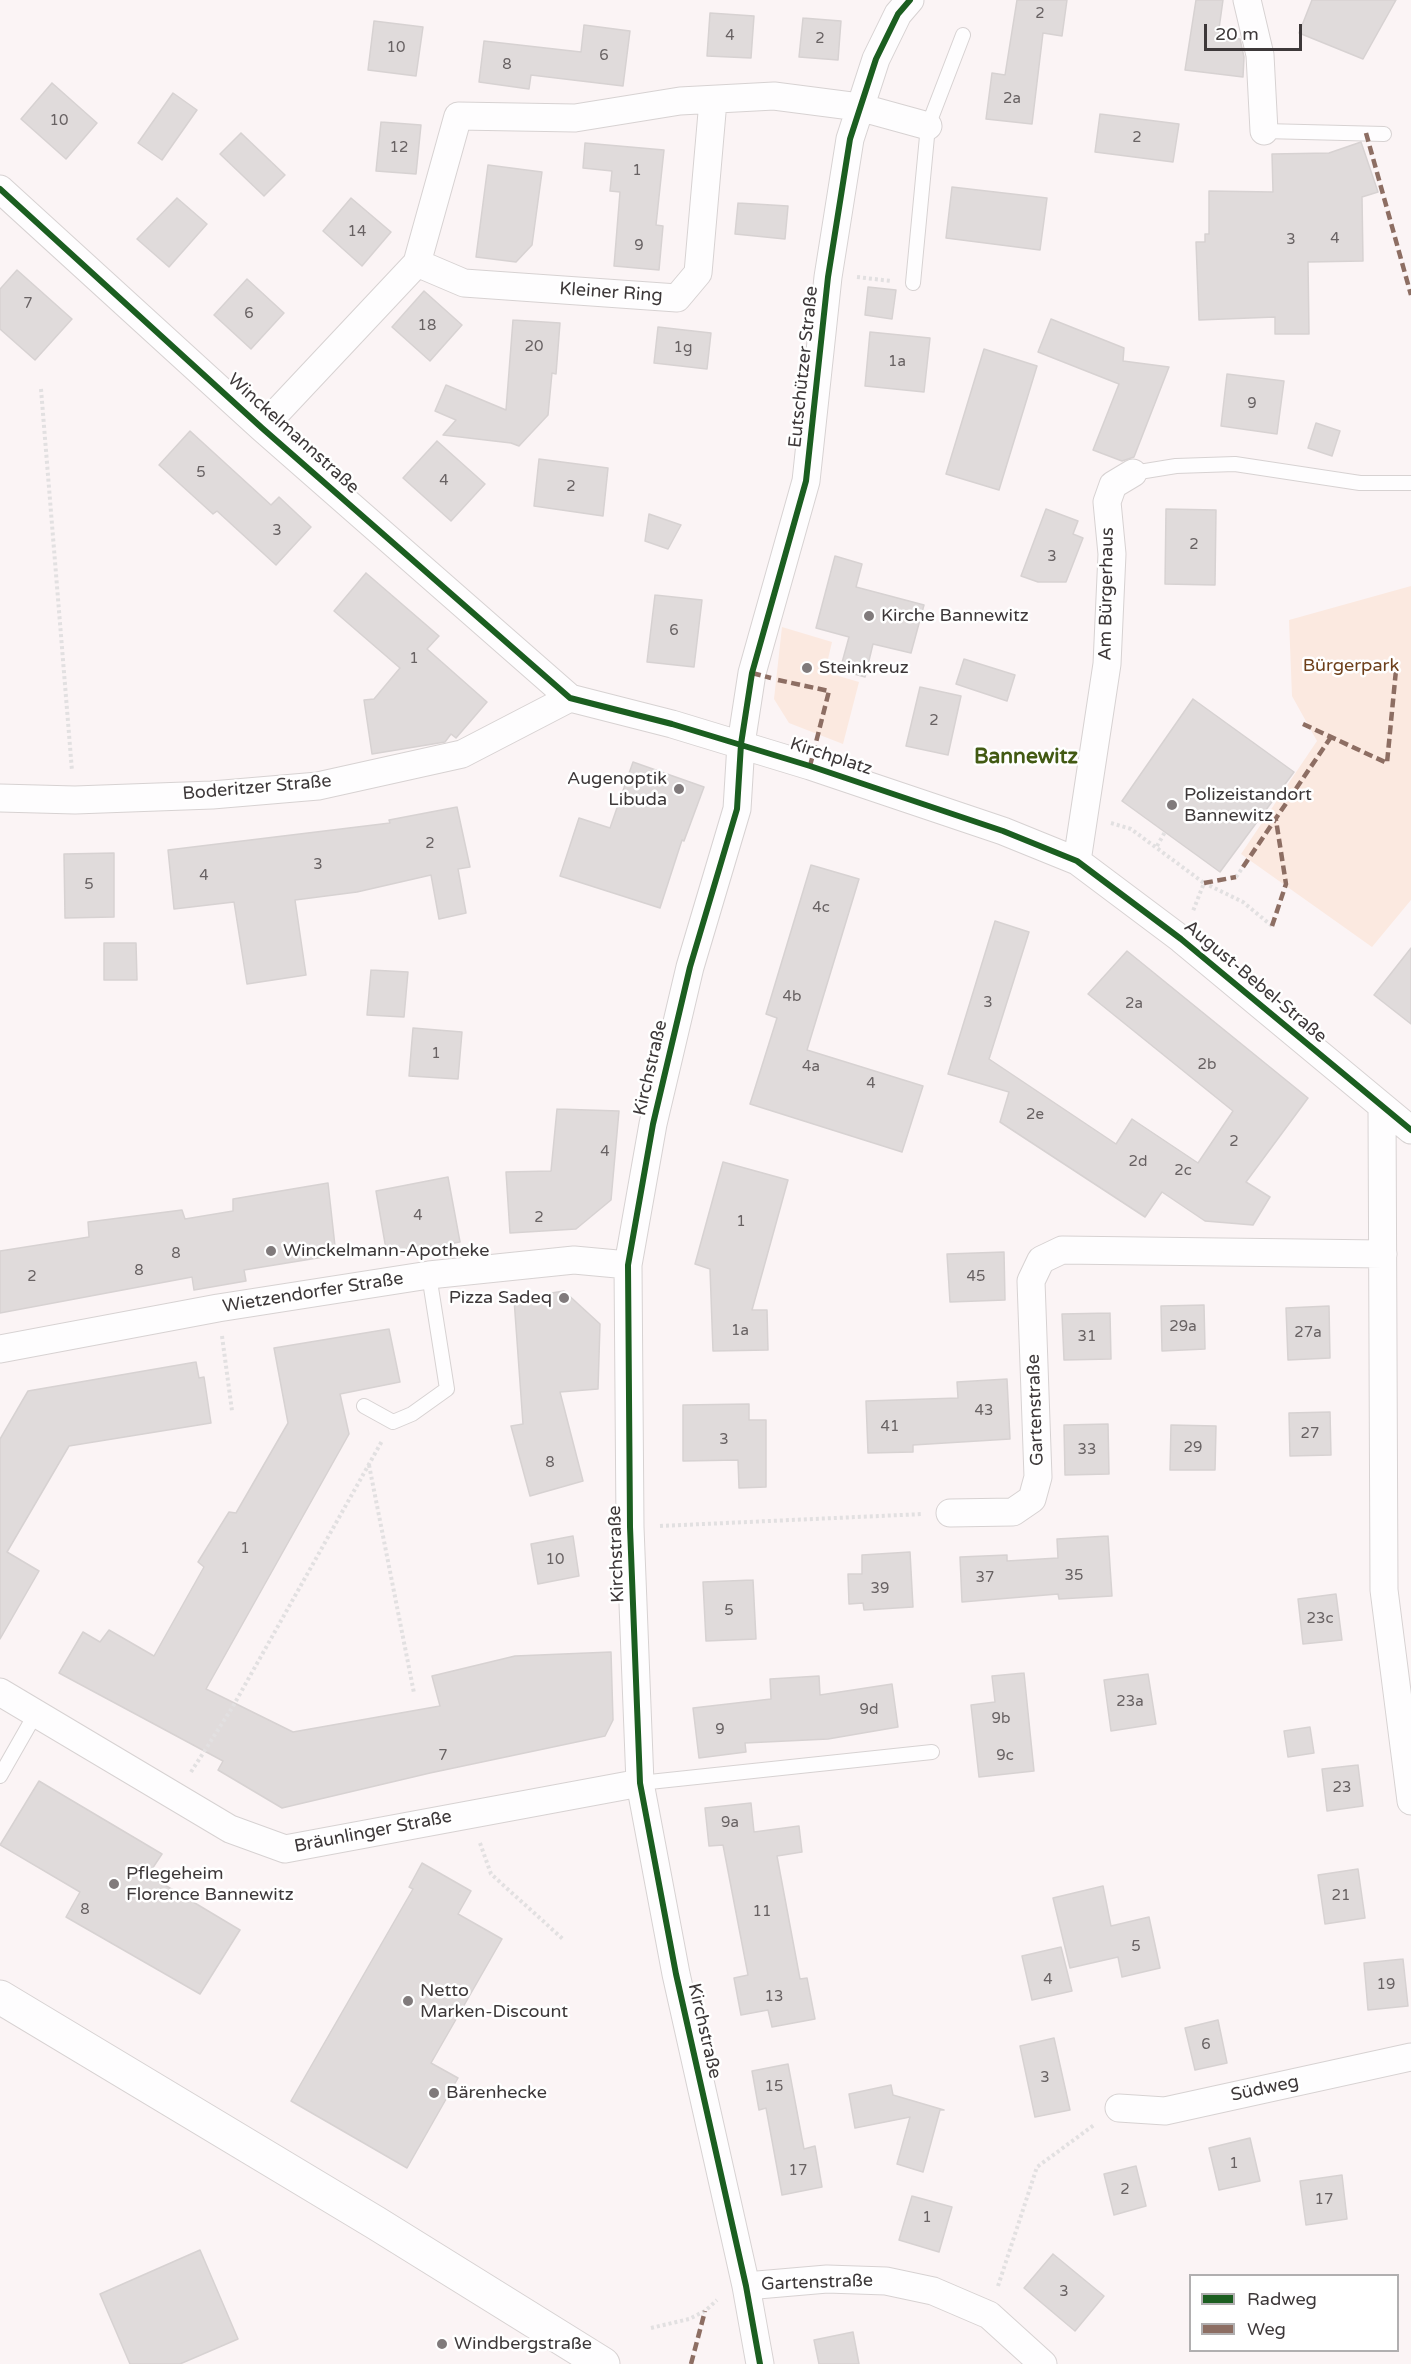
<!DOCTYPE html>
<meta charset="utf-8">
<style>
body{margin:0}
#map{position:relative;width:1411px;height:2364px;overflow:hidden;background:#fbf4f5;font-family:"Varela Round",sans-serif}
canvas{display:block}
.legend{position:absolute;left:1189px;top:2274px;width:210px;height:78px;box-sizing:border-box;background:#fff;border:2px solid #b1afb0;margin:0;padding:8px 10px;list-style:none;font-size:18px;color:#3d3839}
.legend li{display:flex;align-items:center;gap:12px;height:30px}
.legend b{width:30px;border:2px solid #b1afb0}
.scale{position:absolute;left:1204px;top:24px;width:98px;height:27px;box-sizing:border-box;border:3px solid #3d3839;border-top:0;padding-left:8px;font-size:18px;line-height:21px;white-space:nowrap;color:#3d3839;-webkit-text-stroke:4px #fff;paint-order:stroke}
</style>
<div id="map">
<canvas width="1411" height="2364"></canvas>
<ul class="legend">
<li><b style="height:8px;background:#1b5e20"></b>Radweg</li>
<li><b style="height:8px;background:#8d6e63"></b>Weg</li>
</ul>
<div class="scale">20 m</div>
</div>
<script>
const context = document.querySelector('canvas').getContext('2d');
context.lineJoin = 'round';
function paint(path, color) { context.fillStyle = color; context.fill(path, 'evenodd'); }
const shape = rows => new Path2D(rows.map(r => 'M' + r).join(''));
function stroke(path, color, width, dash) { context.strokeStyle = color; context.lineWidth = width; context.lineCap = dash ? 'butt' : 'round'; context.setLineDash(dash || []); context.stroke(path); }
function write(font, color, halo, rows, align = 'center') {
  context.font = font + ' "Varela Round",sans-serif'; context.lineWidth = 5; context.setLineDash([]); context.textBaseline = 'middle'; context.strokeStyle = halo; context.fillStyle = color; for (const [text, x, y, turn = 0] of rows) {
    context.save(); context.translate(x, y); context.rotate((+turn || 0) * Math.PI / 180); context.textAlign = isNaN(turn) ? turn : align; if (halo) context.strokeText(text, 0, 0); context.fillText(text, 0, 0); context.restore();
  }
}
paint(shape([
 [1411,586,1411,900,1372,947,1241,854,1317,741,1292,696,1289,620],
 [782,627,832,642,825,672,859,682,843,744,789,723,774,699]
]), '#fbe9e0');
const building = shape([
 [1017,0,1067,0,1062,36,1043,33,1032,124,986,119,992,73,1005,75,1017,0],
 [1196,0,1223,0,1218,36,1240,39,1244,57,1243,77,1185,70,1196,0],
 [1312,0,1396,0,1363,59,1299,33,1312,0],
 [710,13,754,16,751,58,707,56,710,13],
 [803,18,841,21,838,60,799,57,803,18],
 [374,21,423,27,416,76,368,70,374,21],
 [584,25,630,31,623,86,531,75,529,89,479,82,484,41,581,52,584,25],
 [52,83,97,123,66,159,21,119,52,83],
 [173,93,197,110,162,160,138,143,173,93],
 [1100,114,1179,124,1173,162,1095,152,1100,114],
 [381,122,421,125,416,174,376,171,381,122],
 [241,133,285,175,264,196,220,154,241,133],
 [1361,142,1378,192,1362,197,1363,261,1308,262,1309,334,1275,334,1275,317,1199,320,1196,242,1205,242,1205,234,1209,234,1209,191,1273,192,1272,154,1329,153,1361,142],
 [585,143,664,150,656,225,663,226,659,270,614,266,620,192,610,191,612,171,583,168,585,143],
 [488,165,542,172,532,245,516,262,476,257,488,165],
 [952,187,1047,198,1040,250,946,238,952,187],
 [177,198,207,224,169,267,137,239,177,198],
 [351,198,391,232,362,266,323,231,351,198],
 [738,203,788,206,785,239,735,234,738,203],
 [17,270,72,319,35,360,0,329,0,289,17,270],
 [247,279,284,313,251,349,214,315,247,279],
 [868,287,896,290,892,319,865,315,868,287],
 [424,291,462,325,430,361,392,327,424,291],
 [1051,319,1124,348,1123,361,1169,367,1134,457,1122,461,1093,450,1119,384,1038,352,1051,319],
 [513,320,560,323,556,374,552,373,548,415,519,446,511,443,443,435,456,420,435,411,446,385,506,410,513,320],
 [658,327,711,333,707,369,654,363,658,327],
 [870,332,930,338,924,392,865,386,870,332],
 [984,349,1037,366,999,490,946,474,984,349],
 [1227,374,1284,381,1277,434,1221,426,1227,374],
 [1316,423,1340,431,1332,456,1308,448,1316,423],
 [190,431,271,505,279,497,311,527,276,565,217,511,213,514,159,465,190,431],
 [437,441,485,484,451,521,403,478,437,441],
 [539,459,608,468,603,516,534,506,539,459],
 [1046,509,1078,521,1073,534,1083,538,1066,582,1038,582,1021,576,1046,509],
 [1166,509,1216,510,1215,585,1165,584,1166,509],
 [649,514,681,525,668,549,645,541,649,514],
 [835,556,862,564,856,587,924,605,911,653,873,644,865,677,840,670,849,637,816,628,835,556],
 [366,573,439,636,427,649,487,702,456,738,451,734,445,742,372,754,364,700,374,699,400,668,334,611,366,573],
 [655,595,702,600,694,667,647,662,655,595],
 [964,659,1015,675,1007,701,956,684,964,659],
 [920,687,961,696,948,755,906,746,920,687],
 [1193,699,1294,772,1220,872,1122,801,1193,699],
 [633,762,704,787,684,841,682,840,660,908,560,876,579,818,610,828,633,762],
 [457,807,470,867,458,869,466,913,439,919,431,875,357,892,295,900,306,975,247,984,234,902,174,909,168,850,390,823,389,820,457,807],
 [114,853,114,917,65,918,64,854,114,853],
 [811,865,859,879,807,1050,923,1086,902,1152,750,1104,777,1018,766,1014,811,865],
 [995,921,1029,932,989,1059,1116,1144,1132,1119,1198,1163,1233,1111,1088,994,1127,951,1308,1098,1246,1182,1270,1197,1253,1225,1205,1221,1162,1192,1145,1217,1000,1122,1009,1092,948,1074,995,921],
 [104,943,136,943,137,980,104,980,104,943],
 [1411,948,1411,1024,1374,995,1411,948],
 [371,970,408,972,404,1017,367,1015,371,970],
 [413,1028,462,1032,458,1079,409,1076,413,1028],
 [557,1109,619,1111,611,1200,576,1229,510,1233,506,1172,551,1171,557,1109],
 [723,1162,788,1180,752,1310,767,1310,768,1350,713,1351,710,1269,695,1264,723,1162],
 [448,1177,460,1242,387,1255,376,1191,448,1177],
 [328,1183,336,1255,244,1270,246,1281,194,1290,192,1277,0,1313,0,1251,89,1237,88,1222,182,1210,185,1219,233,1211,233,1199,328,1183],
 [1004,1252,1005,1300,950,1302,947,1254,1004,1252],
 [564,1291,600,1324,598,1389,560,1392,583,1481,530,1496,511,1426,523,1424,514,1299,564,1291],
 [1204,1305,1205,1349,1162,1351,1161,1306,1204,1305],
 [1329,1306,1330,1358,1288,1360,1286,1308,1329,1306],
 [1110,1313,1111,1359,1064,1360,1062,1314,1110,1313],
 [389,1329,400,1382,340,1394,349,1434,206,1689,293,1732,440,1706,432,1676,515,1656,611,1652,613,1720,605,1736,430,1773,282,1808,218,1770,223,1761,59,1673,83,1632,100,1642,109,1630,154,1656,204,1567,198,1562,229,1512,236,1513,288,1423,274,1348,389,1329],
 [196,1362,199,1378,204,1377,211,1423,69,1446,7,1552,39,1571,0,1639,0,1439,28,1391,196,1362],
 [1007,1379,1010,1439,913,1445,913,1452,868,1453,866,1401,958,1398,957,1382,1007,1379],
 [749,1404,749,1420,766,1420,766,1487,739,1488,738,1460,683,1461,683,1405,749,1404],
 [1330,1412,1331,1455,1290,1456,1289,1413,1330,1412],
 [1108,1424,1109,1474,1065,1475,1064,1425,1108,1424],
 [1171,1425,1216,1426,1215,1470,1170,1470,1171,1425],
 [573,1536,579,1576,538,1584,531,1544,573,1536],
 [1108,1536,1112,1596,1059,1599,1058,1594,962,1602,960,1557,1007,1555,1007,1561,1058,1558,1057,1539,1108,1536],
 [910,1552,913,1607,864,1610,863,1603,849,1604,848,1574,862,1574,862,1555,910,1552],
 [753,1580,756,1639,706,1641,703,1582,753,1580],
 [1336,1594,1342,1640,1303,1644,1298,1599,1336,1594],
 [1024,1673,1034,1771,979,1777,971,1705,995,1702,992,1676,1024,1673],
 [1148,1674,1156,1724,1111,1731,1104,1680,1148,1674],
 [819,1676,820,1695,892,1684,898,1727,828,1739,745,1743,746,1752,699,1758,693,1708,771,1699,770,1679,819,1676],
 [1310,1727,1314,1753,1288,1757,1284,1731,1310,1727],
 [1358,1765,1363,1806,1327,1811,1322,1769,1358,1765],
 [39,1781,162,1854,148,1875,240,1930,200,1994,66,1917,80,1892,0,1845,39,1781],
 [751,1803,754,1832,799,1826,802,1852,777,1856,800,1979,807,1978,815,2019,772,2027,768,2010,741,2015,734,1978,748,1975,723,1845,709,1846,705,1808,751,1803],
 [422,1863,471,1891,458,1914,502,1939,431,2063,458,2078,407,2168,291,2101,413,1889,409,1887,422,1863],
 [1358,1869,1365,1918,1325,1924,1318,1875,1358,1869],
 [1103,1886,1111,1926,1149,1917,1160,1968,1122,1977,1118,1957,1070,1968,1053,1898,1103,1886],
 [1061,1947,1072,1991,1032,2000,1022,1956,1061,1947],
 [1403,1959,1408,2006,1368,2010,1364,1963,1403,1959],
 [1218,2020,1227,2063,1195,2070,1185,2028,1218,2020],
 [1054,2038,1070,2110,1035,2117,1020,2046,1054,2038],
 [788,2064,804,2149,815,2146,822,2187,782,2195,766,2108,759,2110,752,2071,788,2064],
 [891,2085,893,2095,944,2110,940,2110,923,2172,897,2164,910,2117,855,2128,849,2094,891,2085],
 [1250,2138,1260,2181,1219,2190,1209,2148,1250,2138],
 [1136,2166,1146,2206,1114,2215,1104,2174,1136,2166],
 [1342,2175,1347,2219,1306,2225,1300,2181,1342,2175],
 [912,2196,952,2207,939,2252,899,2240,912,2196],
 [200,2250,238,2339,180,2364,130,2364,100,2294,200,2250],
 [1053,2254,1104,2296,1075,2331,1024,2288,1053,2254],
 [853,2332,859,2364,819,2364,814,2340,853,2332]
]);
paint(building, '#e0dbdb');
stroke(building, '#d7d2d2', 1.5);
const service = shape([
 [1264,131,1384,134],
 [913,283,928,126,963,35],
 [1133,473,1176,466,1235,464,1360,483,1411,483],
 [364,1406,393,1422,412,1414,447,1389,429,1275],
 [0,1776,36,1713],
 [640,1783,932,1752]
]);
const minor = shape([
 [1247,0,1260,55,1264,131],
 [0,189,262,428,570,698,672,724,810,766,1003,831,1077,861,1181,939,1411,1130],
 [417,263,464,283,677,298,698,273,713,101],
 [262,428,417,263,458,116,575,118,680,101,774,96,859,107,928,126],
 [0,798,75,800,212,795,318,786,462,754,570,698],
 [1077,861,1107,664,1112,554,1107,502,1113,485,1133,473],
 [1382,1106,1384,1590,1411,1801],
 [0,1349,218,1308,429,1275,574,1260,628,1265],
 [950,1513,1013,1512,1032,1499,1038,1477,1031,1281,1041,1260,1062,1250,1383,1254],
 [0,1692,230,1829,285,1849,640,1783],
 [1119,2108,1165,2111,1411,2057],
 [746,2286,827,2279,886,2281,933,2291,989,2315,1043,2364],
 [760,2364,746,2286,676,1974,640,1783,630,1527,628,1265,653,1124,690,967,737,809,741,744,752,673,806,481,828,277,850,139,876,59,898,14,910,0]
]);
const primary = shape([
 [0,1997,376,2223,603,2364]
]);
stroke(service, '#d7d2d2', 16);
stroke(minor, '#d7d2d2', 29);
stroke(primary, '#d7d2d2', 35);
stroke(shape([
 [857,277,891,281],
 [41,389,72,771],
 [1111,823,1131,829,1204,883,1193,911],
 [1157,846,1165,832],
 [1236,877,1243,867],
 [1204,883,1243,902,1272,926],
 [222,1336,232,1411],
 [369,1465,414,1693],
 [660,1526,923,1514],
 [191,1772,232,1708,382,1441],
 [480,1843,491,1874,564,1940],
 [998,2286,1037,2167,1094,2125],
 [651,2328,689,2319,705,2311,717,2300]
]), '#e2e0e1', 4, [3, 3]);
stroke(service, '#fefdfe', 14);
stroke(minor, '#fefdfe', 27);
stroke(primary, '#fefdfe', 33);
stroke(shape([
 [1366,133,1411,295],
 [752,673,771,678],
 [778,680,829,691,810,766],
 [1303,724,1387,763,1396,670],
 [1243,867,1331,737],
 [1204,883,1236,877],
 [1272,926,1286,884,1276,820],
 [691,2364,705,2311]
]), '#8d6e63', 4.5, [9, 4.5]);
stroke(shape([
 [0,189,262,428,570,698,672,724,810,766,1003,831,1077,861,1181,939,1411,1130],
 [760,2364,746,2286,676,1974,640,1783,630,1527,628,1265,653,1124,690,967,737,809,741,744,752,673,806,481,828,277,850,139,876,59,898,14,910,0]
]), '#1b5e20', 6);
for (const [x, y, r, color] of [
 [869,616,6,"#807a7b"],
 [807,668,6,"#807a7b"],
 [679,789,6,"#807a7b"],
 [1172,805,6,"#807a7b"],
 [271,1251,6,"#807a7b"],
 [564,1298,6,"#807a7b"],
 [114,1884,6,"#807a7b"],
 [408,2001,6,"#807a7b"],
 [434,2093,6,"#807a7b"],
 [442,2344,6,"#807a7b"]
]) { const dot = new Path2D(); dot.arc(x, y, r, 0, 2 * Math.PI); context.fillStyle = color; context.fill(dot); stroke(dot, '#fff', 2); }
write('15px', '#686263', null, [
 ["2",1040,14],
 ["4",730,36],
 ["2",820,39],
 ["10",396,48],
 ["6",604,56],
 ["8",507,65],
 ["2a",1012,99],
 ["10",59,121],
 ["2",1137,138],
 ["12",399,148],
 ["1",637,171],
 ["14",357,232],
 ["4",1335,239],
 ["3",1291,240],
 ["9",639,246],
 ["7",28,304],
 ["6",249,314],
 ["18",427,326],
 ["20",534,347],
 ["1g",683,348],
 ["1a",897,362],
 ["9",1252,404],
 ["5",201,473],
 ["4",444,481],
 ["2",571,487],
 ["3",277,531],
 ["2",1194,545],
 ["3",1052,557],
 ["6",674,631],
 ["1",414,659],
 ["2",934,721],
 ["2",430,844],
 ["3",318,865],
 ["4",204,876],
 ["5",89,885],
 ["4c",821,908],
 ["4b",792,997],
 ["3",988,1003],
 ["2a",1134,1004],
 ["1",436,1054],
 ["2b",1207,1065],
 ["4a",811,1067],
 ["4",871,1084],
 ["2e",1035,1115],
 ["2",1234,1142],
 ["4",605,1152],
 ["2d",1138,1162],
 ["2c",1183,1171],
 ["4",418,1216],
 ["2",539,1218],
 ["1",741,1222],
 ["8",176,1254],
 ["8",139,1271],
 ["2",32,1277],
 ["45",976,1277],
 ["29a",1183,1327],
 ["1a",740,1331],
 ["27a",1308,1333],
 ["31",1087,1337],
 ["43",984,1411],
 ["41",890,1427],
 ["27",1310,1434],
 ["3",724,1440],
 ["29",1193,1448],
 ["33",1087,1450],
 ["8",550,1463],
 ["1",245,1549],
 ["10",555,1560],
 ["35",1074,1576],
 ["37",985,1578],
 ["39",880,1589],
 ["5",729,1611],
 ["23c",1320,1619],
 ["23a",1130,1702],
 ["9d",869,1710],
 ["9b",1001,1719],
 ["9",720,1730],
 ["7",443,1756],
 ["9c",1005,1756],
 ["23",1342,1788],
 ["9a",730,1823],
 ["21",1341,1896],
 ["8",85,1910],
 ["11",762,1912],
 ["5",1136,1947],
 ["4",1048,1980],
 ["19",1386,1985],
 ["13",774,1997],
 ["6",1206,2045],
 ["3",1045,2078],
 ["15",774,2087],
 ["1",1234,2164],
 ["17",798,2171],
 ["2",1125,2190],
 ["17",1324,2200],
 ["1",927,2218],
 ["3",1064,2292]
]);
write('18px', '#3d3839', '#fff', [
 ["Kleiner Ring",611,293,4],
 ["Eutschützer Straße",804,367,-84],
 ["Winckelmannstraße",293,434,42],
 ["Am Bürgerhaus",1107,594,-89],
 ["Kirchplatz",831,757,18],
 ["Boderitzer Straße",257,788,-5],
 ["August-Bebel-Straße",1255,982,40],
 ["Kirchstraße",651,1068,-77],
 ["Wietzendorfer Straße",313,1293,-9],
 ["Gartenstraße",1036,1410,-92],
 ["Kirchstraße",617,1554,-92],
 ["Bräunlinger Straße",373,1832,-11],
 ["Kirchstraße",704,2031,77],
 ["Südweg",1265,2089,-12],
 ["Gartenstraße",817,2283,-2]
]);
write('18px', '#3d3839', '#fff', [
 ["Kirche Bannewitz",881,616],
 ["Steinkreuz",819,668],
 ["Augenoptik",667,779,"right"],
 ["Libuda",667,800,"right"],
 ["Polizeistandort",1184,795],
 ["Bannewitz",1184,816],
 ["Winckelmann-Apotheke",283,1251],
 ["Pizza Sadeq",552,1298,"right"],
 ["Pflegeheim",126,1874],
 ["Florence Bannewitz",126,1895],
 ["Netto",420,1991],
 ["Marken-Discount",420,2012],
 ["Bärenhecke",446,2093],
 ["Windbergstraße",454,2344]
], 'left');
write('18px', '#6e401b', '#fff', [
 ["Bürgerpark",1351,666]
]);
write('bold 21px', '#425a13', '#fff', [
 ["Bannewitz",1026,757]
]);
</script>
